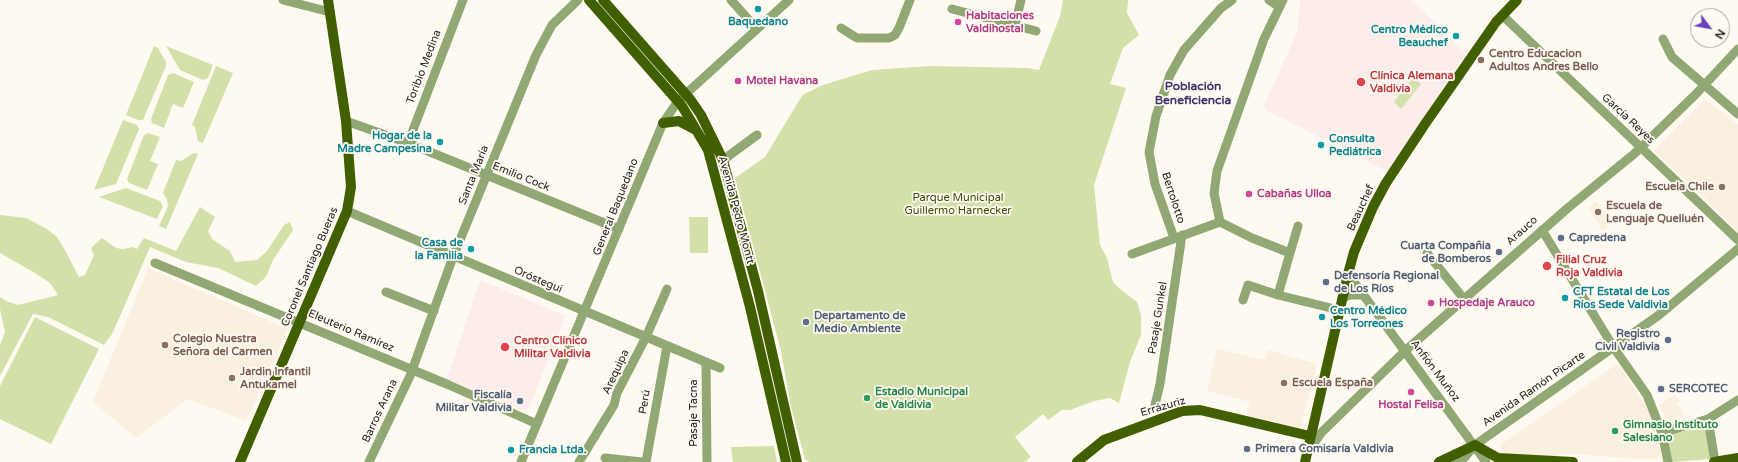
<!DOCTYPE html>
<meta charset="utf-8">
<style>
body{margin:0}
#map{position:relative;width:1738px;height:462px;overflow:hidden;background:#fffaf1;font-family:"Varela Round",sans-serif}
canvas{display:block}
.north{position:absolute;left:1690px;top:8px;width:40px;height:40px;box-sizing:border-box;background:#fffaf1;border:1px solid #a8a49e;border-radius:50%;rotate:122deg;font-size:11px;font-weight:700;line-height:16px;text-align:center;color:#262421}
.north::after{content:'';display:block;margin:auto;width:14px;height:18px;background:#6541b9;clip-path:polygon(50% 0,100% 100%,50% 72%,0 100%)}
</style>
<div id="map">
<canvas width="1738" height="462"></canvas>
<div class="north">N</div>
</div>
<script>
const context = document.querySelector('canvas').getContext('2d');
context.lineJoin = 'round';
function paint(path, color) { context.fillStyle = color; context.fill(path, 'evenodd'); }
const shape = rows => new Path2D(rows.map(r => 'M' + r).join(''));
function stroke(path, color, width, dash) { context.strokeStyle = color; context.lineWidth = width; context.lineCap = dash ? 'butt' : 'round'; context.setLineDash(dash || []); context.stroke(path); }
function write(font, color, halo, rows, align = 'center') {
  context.font = font + ' "Varela Round",sans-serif'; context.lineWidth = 3.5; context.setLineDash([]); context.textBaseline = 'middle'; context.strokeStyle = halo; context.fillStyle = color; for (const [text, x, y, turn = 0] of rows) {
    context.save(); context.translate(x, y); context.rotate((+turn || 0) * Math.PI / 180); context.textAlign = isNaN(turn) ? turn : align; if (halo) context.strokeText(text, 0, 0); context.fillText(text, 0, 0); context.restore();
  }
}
paint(shape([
 [1704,100,1708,101,1738,124,1738,233,1700,193,1655,153,1655,149],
 [1596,201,1608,217,1604,221,1608,227,1603,231,1588,208],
 [148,268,288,329,246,421,188,399,136,438,93,402],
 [1217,349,1265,360,1268,350,1317,364,1300,429,1247,417,1250,402,1207,391],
 [1617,364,1620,365,1650,414,1661,454,1657,459,1634,459,1575,454,1560,454,1555,457,1506,455,1500,445],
 [1675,395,1680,401,1677,403,1685,414,1673,422,1672,421,1669,423,1659,406,1669,397,1670,398]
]), '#faf0df');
paint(shape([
 [1300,0,1413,0,1466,55,1440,92,1388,172,1266,110,1264,106,1297,32],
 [480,280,566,316,529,408,522,410,447,379]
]), '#fcecea');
paint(shape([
 [1063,0,1128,0,1127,13,1139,35,1123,48,1110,84,1126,88,1094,185,1100,245,1107,258,1113,282,1120,289,1137,302,1141,315,1141,335,1130,362,1119,403,1110,398,1094,401,1070,410,1062,410,1048,420,1043,414,1015,437,1031,457,1025,462,809,462,805,459,791,407,781,351,735,178,765,157,800,99,804,94,823,85,872,70,930,66,1027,68,1039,70,1060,16],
 [154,46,158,48,166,62,166,66,143,120,138,120,126,115],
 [166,46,213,65,208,78,203,80,180,70],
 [216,66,233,73,203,143,198,141,195,127,192,125],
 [173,73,194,82,183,108,173,104,164,128,152,123,151,119,168,75],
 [1413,78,1421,84,1401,109,1394,102],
 [123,120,137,125,139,129,116,184,94,190],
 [148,133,160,137,150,161,158,164,147,190,129,183,127,179,144,135],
 [194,153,198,154,166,229,159,226,168,206,167,200,163,193,176,160,181,161],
 [126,188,160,201,163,206,157,219,99,197],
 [200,207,215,217,208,231,212,239,230,251,235,262,257,260,267,251,284,225,290,222,293,230,273,260,266,277,256,286,218,268,186,262,150,247,121,314,112,334,104,345,48,317,33,314,0,376,0,345,5,332,0,309,0,297,6,301,18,305,58,295,50,283,35,273,0,253,0,215,26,218,47,229,57,237,65,250,79,277,85,275,94,255,91,248,102,238,116,248,123,249,133,247,137,249,144,238,176,251],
 [689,217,708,217,708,253,690,253],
 [35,317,99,349,51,444,0,419,0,386],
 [1700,427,1705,428,1711,455,1710,459,1672,462,1667,436],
 [774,446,777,462,733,462,731,447]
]), '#d4e0aa');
stroke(shape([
 [283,0,330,12],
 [731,0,757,29],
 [1269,0,1278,6],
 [1283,0,1264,39,1217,171,1214,193,1220,222,1252,238,1290,253,1278,295,1339,310],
 [952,9,1036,31],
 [1502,15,1738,240],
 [1015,25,1021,0],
 [841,28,857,38,889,38,895,35,899,28,910,0],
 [1663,39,1672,57,1738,114],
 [346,121,408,143,619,229],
 [408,143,463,0],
 [723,160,757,135],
 [347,211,720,368],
 [1542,230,1614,348,1647,395,1662,433,1668,462],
 [1174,238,1155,184,1149,152,1156,116,1170,75,1184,50,1221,8,1232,0],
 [1290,253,1298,226],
 [1427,253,1464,299],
 [1132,254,1220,222],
 [155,263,449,385,537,424],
 [1348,274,1486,462],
 [386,292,434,311],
 [1342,298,1350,295,1364,295],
 [1243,300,1248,285,1278,295],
 [706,363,707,462],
 [1155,405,1160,384,1182,235],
 [1708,419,1715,462],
 [1662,433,1708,419,1738,400],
 [1307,453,1322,432,1405,351,1569,207,1634,154,1695,95,1738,49],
 [605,458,642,462],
 [369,462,410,376,453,257,536,55,552,25,578,0],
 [521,462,663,123,678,101,789,0],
 [579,462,614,405,617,393,646,337,667,289],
 [646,462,667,346],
 [1456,462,1464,458,1475,445,1659,315,1738,249]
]), '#91a774', 9);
stroke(shape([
 [589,0,682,106,708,150,750,307,786,462],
 [603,0,690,99,701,115,723,160,758,291,797,462],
 [663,123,679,121,696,130],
 [240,462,347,211,351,187,346,121,328,0],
 [1077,462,1104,440,1182,411,1200,410,1310,436],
 [1305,462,1348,274,1354,252,1373,207,1386,183,1425,124,1496,22,1517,0],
 [1439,462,1475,445,1498,458,1573,462],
 [1714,462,1738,458]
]), '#425f00', 10);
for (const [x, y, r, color] of [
 [758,9,4,"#0f9aa8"],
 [958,22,4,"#d1479c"],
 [1456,36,4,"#0f9aa8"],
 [1481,60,4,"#8d6e63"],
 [738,81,4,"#d1479c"],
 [1361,82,5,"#e0444e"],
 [440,142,4,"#0f9aa8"],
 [1321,145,4,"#0f9aa8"],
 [1722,187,4,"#8d6e63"],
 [1249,194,4,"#d1479c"],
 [1598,212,4,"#8d6e63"],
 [1561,238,4,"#5c6f8a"],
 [471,249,4,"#0f9aa8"],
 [1499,252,4,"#5c6f8a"],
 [1547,266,5,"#e0444e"],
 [1326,282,4,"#5c6f8a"],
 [1565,298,4,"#0f9aa8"],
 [1431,303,4,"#d1479c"],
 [1322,317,4,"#0f9aa8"],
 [806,322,4,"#5c6f8a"],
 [1668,340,4,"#5c6f8a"],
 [165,345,4,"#8d6e63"],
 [505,347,5,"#e0444e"],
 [232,378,4,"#8d6e63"],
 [1284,383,4,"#8d6e63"],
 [1661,389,4,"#5c6f8a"],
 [1411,392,4,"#d1479c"],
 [867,398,4,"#2e9e5b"],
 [520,401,4,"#5c6f8a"],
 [1615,431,4,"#2e9e5b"],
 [1247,449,4,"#5c6f8a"],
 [511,450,4,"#0f9aa8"]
]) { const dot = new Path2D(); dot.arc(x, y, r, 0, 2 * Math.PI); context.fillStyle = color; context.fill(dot); stroke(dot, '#fffaf1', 1.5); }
write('bold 11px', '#b23c85', '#fffaf1', [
 ["Habitaciones",966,16],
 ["Valdihostal",966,29],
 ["Motel Havana",746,81],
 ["Cabañas Ulloa",1257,194],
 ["Hospedaje Arauco",1439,303],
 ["Hostal Felisa",1411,405,"center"]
], 'left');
write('bold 11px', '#0d838f', '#fffaf1', [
 ["Baquedano",758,22,"center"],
 ["Centro Médico",1448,30,"right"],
 ["Beauchef",1448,43,"right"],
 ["Hogar de la",432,136,"right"],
 ["Madre Campesina",432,149,"right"],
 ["Consulta",1329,139],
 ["Pediátrica",1329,152],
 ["Casa de",463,243,"right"],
 ["la Familia",463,256,"right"],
 ["CFT Estatal de Los",1573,292],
 ["Ríos Sede Valdivia",1573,305],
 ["Centro Médico",1330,311],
 ["Los Torreones",1330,324],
 ["Francia Ltda.",519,450]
], 'left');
write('bold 11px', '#785e54', '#fffaf1', [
 ["Centro Educacion",1489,54],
 ["Adultos Andres Bello",1489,67],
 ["Escuela Chile",1714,187,"right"],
 ["Escuela de",1606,206],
 ["Lenguaje Quelluén",1606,219],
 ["Colegio Nuestra",173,339],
 ["Señora del Carmen",173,352],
 ["Jardin Infantil",240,372],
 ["Antukamel",240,385],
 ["Escuela España",1292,383]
], 'left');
write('11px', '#262421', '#fffaf1', [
 ["Toribio Medina",424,67,-69],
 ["García Reyes",1628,119,43],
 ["Santa María",474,175,-68],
 ["Emilio Cock",521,177,22],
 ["Bertolotto",1173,198,72],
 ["General Baquedano",616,207,-68],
 ["Beauchef",1361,208,-65],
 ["Avenida Pedro Montt",736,210,75],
 ["Arauco",1522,231,-42],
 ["Coronel Santiago Bueras",310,267,-67],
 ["Oróstegui",538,280,23],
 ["Pasaje Gunkel",1158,318,-81],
 ["Eleuterio Ramírez",351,331,23],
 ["Anfión Muñoz",1435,371,53],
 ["Arequipa",616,372,-65],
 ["Avenida Ramón Picarte",1534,389,-35],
 ["Perú",645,402,-80],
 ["Errázuriz",1163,407,-16],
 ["Barros Arana",380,411,-65],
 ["Pasaje Tacna",694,413,-90]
]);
write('bold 11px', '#be3a42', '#fffaf1', [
 ["Clínica Alemana",1370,76],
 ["Valdivia",1370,89],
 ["Filial Cruz",1556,260],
 ["Roja Valdivia",1556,273],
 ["Centro Clínico",514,341],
 ["Militar Valdivia",514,354]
], 'left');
write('11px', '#404a0b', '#fffaf1', [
 ["Parque Municipal",958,198],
 ["Guillermo Harnecker",958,211]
]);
write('bold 11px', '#4e5e75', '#fffaf1', [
 ["Capredena",1569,238],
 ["Cuarta Compañia",1491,246,"right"],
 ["de Bomberos",1491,259,"right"],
 ["Defensoría Regional",1334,276],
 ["de Los Ríos",1334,289],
 ["Departamento de",814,316],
 ["Medio Ambiente",814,329],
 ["Registro",1660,334,"right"],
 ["Civil Valdivia",1660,347,"right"],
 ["SERCOTEC",1669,389],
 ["Fiscalía",512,395,"right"],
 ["Militar Valdivia",512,408,"right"],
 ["Primera Comisaría Valdivia",1255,449]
], 'left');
write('bold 11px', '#27864d', '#fffaf1', [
 ["Estadio Municipal",875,392],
 ["de Valdivia",875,405],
 ["Gimnasio Instituto",1623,425],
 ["Salesiano",1623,438]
], 'left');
write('bold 12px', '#41326e', '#fffaf1', [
 ["Población",1193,87],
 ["Beneficiencia",1193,101]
]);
</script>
